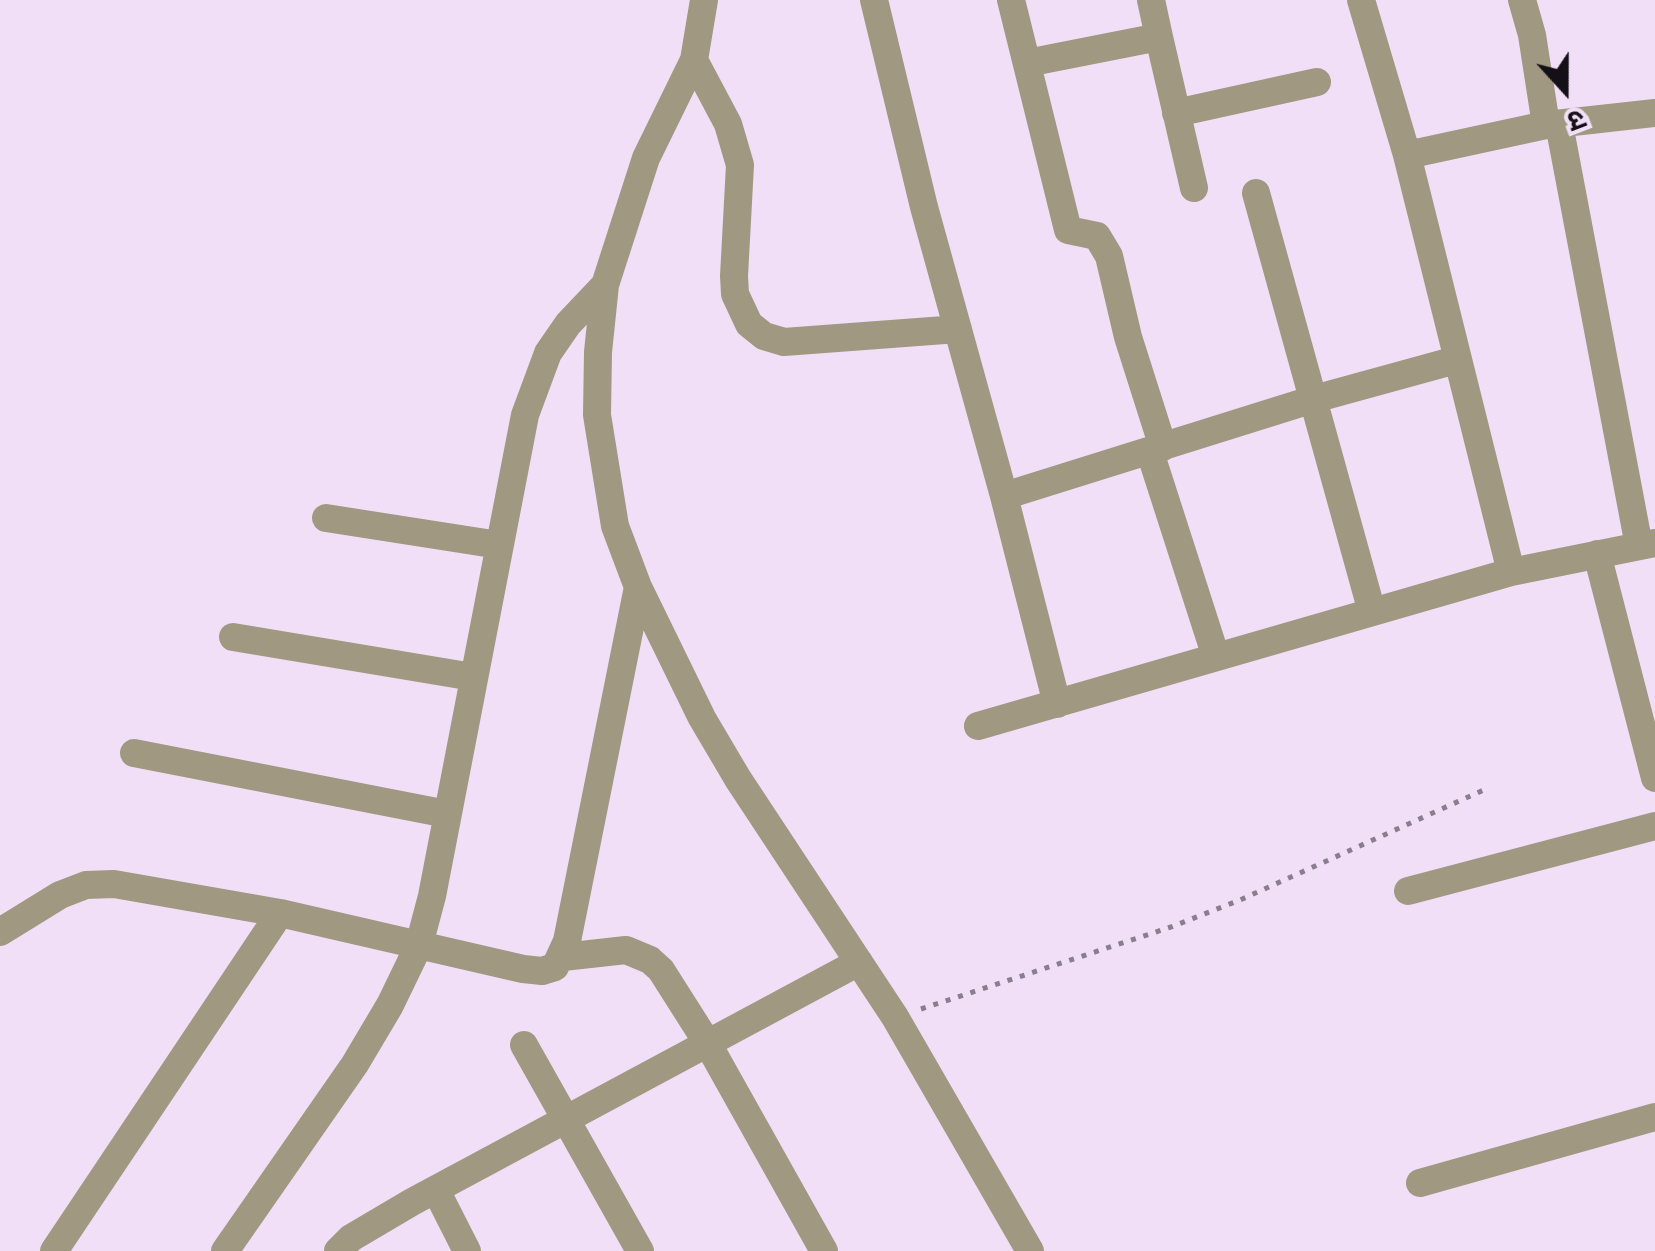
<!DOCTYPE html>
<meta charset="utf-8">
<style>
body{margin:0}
#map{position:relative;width:1655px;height:1251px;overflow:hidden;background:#f1dff7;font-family:Overpass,"Noto Sans Devanagari",sans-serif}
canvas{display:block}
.north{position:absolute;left:1515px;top:40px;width:100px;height:100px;-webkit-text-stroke:8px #f1dff7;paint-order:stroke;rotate:159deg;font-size:28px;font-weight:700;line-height:40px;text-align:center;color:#150f17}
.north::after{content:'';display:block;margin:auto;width:35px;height:45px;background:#150f17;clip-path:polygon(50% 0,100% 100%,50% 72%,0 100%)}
</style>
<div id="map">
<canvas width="1655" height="1251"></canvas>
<div class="north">उ</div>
</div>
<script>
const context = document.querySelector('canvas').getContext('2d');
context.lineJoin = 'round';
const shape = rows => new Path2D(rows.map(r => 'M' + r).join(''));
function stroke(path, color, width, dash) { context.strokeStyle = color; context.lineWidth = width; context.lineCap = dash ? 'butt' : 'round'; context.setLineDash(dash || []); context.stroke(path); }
stroke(shape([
 [921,1009,1171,927,1240,900,1488,788]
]), '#8a7e8e', 5, [5, 8]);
stroke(shape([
 [704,0,694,60,646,158,605,285,598,352,597,415,615,526,638,587,702,718,738,779,895,1017,1030,1251],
 [874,0,924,207,1004,496,1057,704],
 [1011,0,1068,230,1097,236,1109,256,1128,337,1163,447],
 [1361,0,1407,155,1511,572],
 [1522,0,1532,35,1546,125],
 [1159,37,1194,188],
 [694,60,728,124,740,165,734,276,735,294,749,324,764,336,784,342,958,329],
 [1027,63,1159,37,1151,0],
 [1176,113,1317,82],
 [1559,124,1639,546],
 [1407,155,1546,125,1655,113],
 [1256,193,1372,612],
 [1150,452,1216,657],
 [1004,496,1314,399,1456,360],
 [326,518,499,545],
 [1597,554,1655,778],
 [233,637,473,677],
 [978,726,1511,572,1655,543],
 [134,753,447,814],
 [1408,891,1655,826],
 [0,932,60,895,86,885,114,884,280,913,523,969,542,971,555,967,567,941,638,587],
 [563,957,626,950,650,960,661,970,708,1044,824,1251],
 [524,1045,640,1251],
 [1420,1183,1655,1117],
 [436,1190,467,1251],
 [54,1251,280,913],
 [225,1251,355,1064,390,1005,419,945,432,896,525,415,548,353,568,324,605,285],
 [338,1251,351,1238,412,1202,859,962]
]), '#a09880', 28);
</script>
